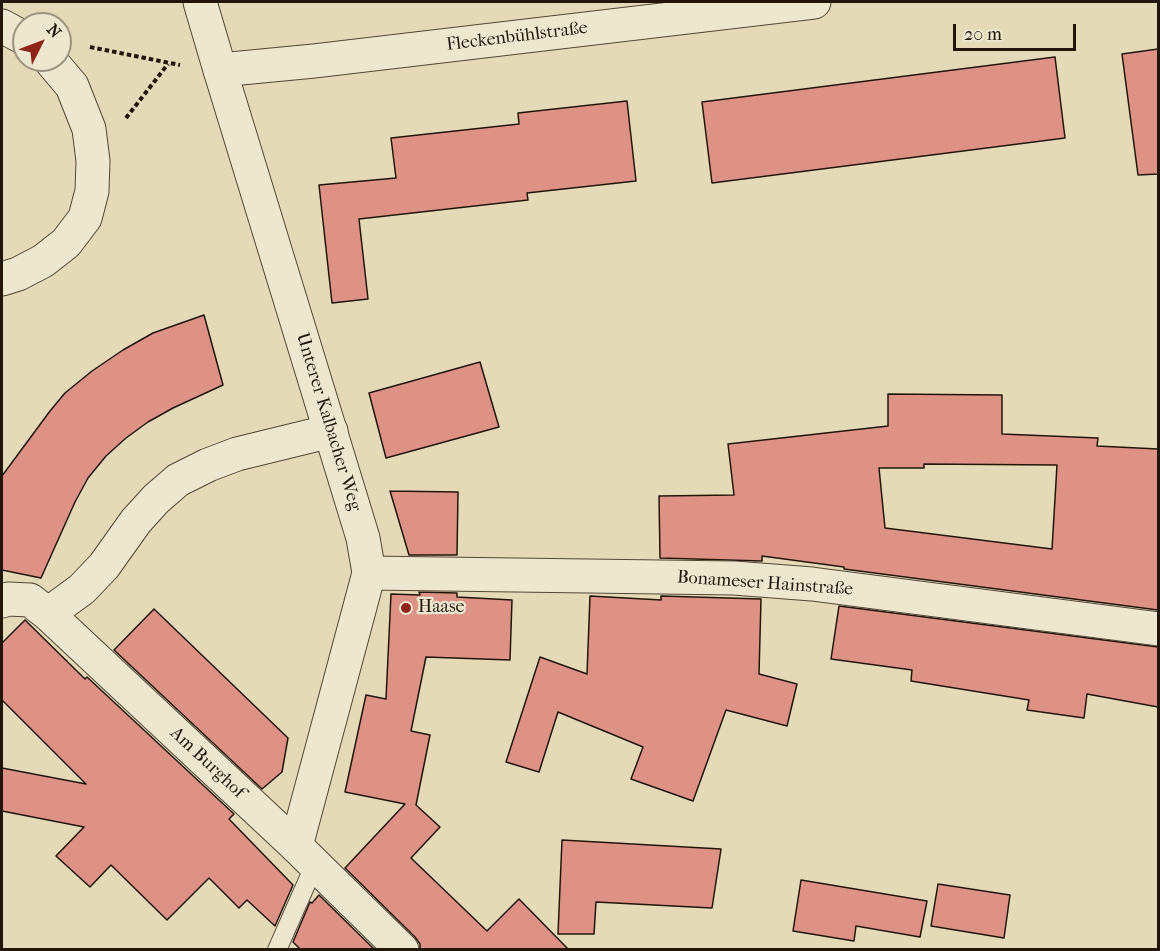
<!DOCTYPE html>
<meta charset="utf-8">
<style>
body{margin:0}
#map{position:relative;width:1160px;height:951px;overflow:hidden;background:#e4dab7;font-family:"IM FELL French Canon",serif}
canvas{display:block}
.frame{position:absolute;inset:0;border:3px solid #22160b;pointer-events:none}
.north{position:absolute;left:12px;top:12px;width:60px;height:60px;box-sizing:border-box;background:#ede7d0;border:2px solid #9c9381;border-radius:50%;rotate:48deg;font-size:16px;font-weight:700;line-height:24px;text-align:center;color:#22160b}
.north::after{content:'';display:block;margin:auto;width:21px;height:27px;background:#8f2418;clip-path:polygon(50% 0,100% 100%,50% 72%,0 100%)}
.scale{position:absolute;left:953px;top:24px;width:123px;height:27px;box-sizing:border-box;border:3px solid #22160b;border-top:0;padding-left:8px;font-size:18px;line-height:21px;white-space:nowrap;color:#22160b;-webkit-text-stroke:4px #ede7d0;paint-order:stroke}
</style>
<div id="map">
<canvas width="1160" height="951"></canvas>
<div class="frame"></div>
<div class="north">N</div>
<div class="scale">20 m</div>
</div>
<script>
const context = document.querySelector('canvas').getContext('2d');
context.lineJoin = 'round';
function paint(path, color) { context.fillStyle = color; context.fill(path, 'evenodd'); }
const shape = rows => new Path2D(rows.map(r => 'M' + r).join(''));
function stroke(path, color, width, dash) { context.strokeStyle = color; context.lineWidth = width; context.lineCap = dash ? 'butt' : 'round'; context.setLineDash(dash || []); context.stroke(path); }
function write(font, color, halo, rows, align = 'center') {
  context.font = font + ' "IM FELL French Canon",serif'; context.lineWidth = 4.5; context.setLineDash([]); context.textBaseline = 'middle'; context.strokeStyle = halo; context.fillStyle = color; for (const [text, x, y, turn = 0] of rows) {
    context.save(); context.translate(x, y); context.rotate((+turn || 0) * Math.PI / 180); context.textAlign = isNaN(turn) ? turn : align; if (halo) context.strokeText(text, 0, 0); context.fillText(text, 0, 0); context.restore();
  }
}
const building = shape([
 [1158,49,1158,174,1138,175,1122,54,1158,49],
 [1055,57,1065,138,712,183,702,102,1055,57],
 [627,101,636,181,527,193,528,200,359,219,368,299,332,303,319,185,396,178,391,138,519,124,518,113,627,101],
 [204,315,223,385,173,408,148,422,126,438,106,456,88,478,75,502,41,578,2,570,2,476,50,411,65,393,92,371,123,350,153,333,204,315],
 [480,362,499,427,386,458,369,393,480,362],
 [888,394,1002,395,1002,434,1098,438,1097,446,1158,449,1158,610,844,569,844,567,762,556,762,561,660,558,659,496,734,495,728,444,888,426,888,394],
 [924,464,1057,465,1052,549,885,528,879,468,924,468,924,464],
 [390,491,458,492,457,555,409,555,390,491],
 [419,592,457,593,457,597,512,600,510,660,426,657,411,731,430,735,416,805,440,827,411,858,487,931,519,899,569,950,420,950,420,944,415,937,345,868,405,804,345,792,366,695,386,699,391,594,420,595,419,592],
 [590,596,661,600,661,596,761,599,759,674,797,684,787,726,726,710,693,801,631,779,643,747,558,712,539,772,506,762,540,657,587,674,590,596],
 [839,606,1158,647,1158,707,1087,694,1084,718,1027,710,1029,700,911,681,912,670,831,659,839,606],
 [154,609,288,738,282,772,262,789,114,650,154,609],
 [25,620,85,679,87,677,234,814,229,819,293,885,275,926,247,900,239,908,209,878,167,920,111,865,90,887,56,856,84,827,2,811,2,768,86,784,2,700,2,643,25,620],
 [562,840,721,849,712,908,596,902,594,934,558,934,562,840],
 [801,880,927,901,920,937,856,926,854,941,793,931,801,880],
 [938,884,1010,895,1004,938,931,926,938,884],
 [319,895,375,950,301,950,293,942,310,902,312,903,319,895]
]);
paint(building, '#de9286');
stroke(building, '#22160b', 1.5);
const service = shape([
 [277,950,315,864]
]);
const minor = shape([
 [200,2,220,70],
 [2,26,24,38],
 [2,279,18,274,43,261,66,243,85,218,92,191,93,161,89,129,72,86,50,60],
 [369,573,734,578,812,584,1158,629],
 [2,601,8,599,30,600,48,614,296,846],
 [48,614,82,589,104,566,136,521,156,499,178,480,208,465,237,454,331,431]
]);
const tertiary = shape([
 [402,950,296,846,369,573,363,538,220,70,314,61,814,2]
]);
stroke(service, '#524736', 20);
stroke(minor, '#524736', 35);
stroke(tertiary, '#524736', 35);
stroke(shape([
 [90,47,180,65],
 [126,118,168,64]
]), '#22160b', 4, [4.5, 3]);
stroke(service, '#ede7d0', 18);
stroke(minor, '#ede7d0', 33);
stroke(tertiary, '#ede7d0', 33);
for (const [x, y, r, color] of [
 [406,608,6,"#8f2418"]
]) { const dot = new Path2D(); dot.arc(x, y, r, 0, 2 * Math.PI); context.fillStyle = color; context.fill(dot); stroke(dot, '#ede7d0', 2); }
write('18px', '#22160b', '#ede7d0', [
 ["Fleckenbühlstraße",517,37,-7],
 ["Unterer Kalbacher Weg",328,422,73],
 ["Bonameser Hainstraße",765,584,4],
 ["Am Burghof",207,763,43]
]);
write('18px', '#22160b', '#ede7d0', [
 ["Haase",418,608]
], 'left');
</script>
